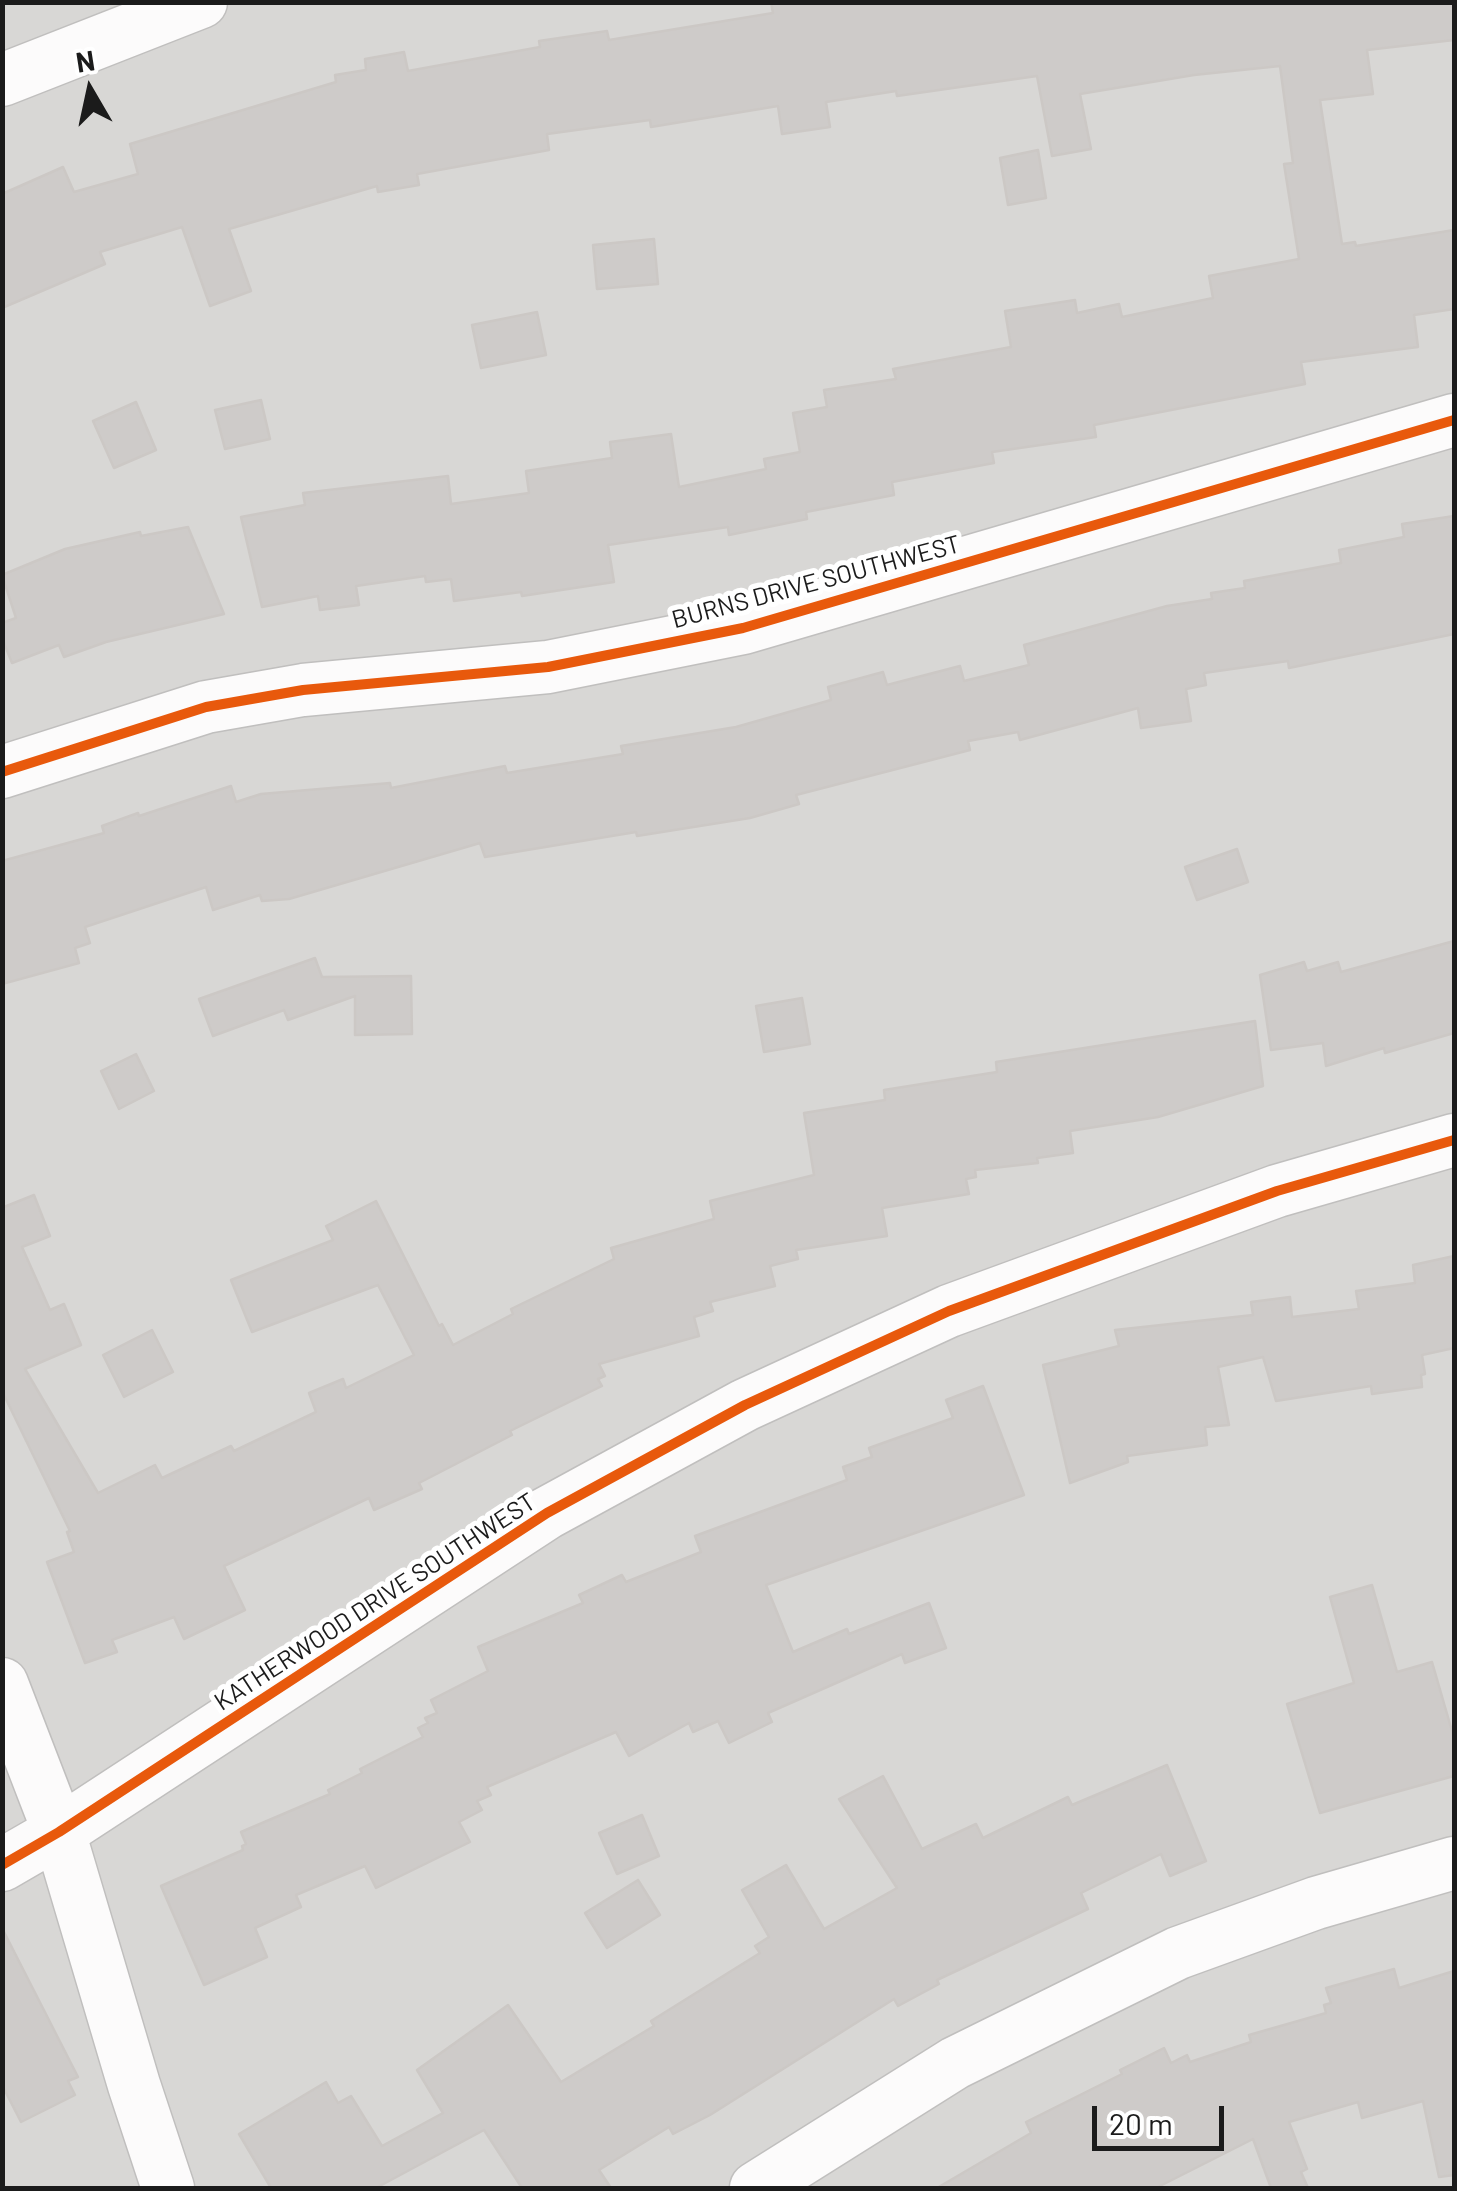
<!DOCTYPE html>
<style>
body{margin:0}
#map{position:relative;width:1457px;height:2191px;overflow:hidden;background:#e9e7e4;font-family:Barlow,sans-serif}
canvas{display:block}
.frame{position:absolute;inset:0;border:5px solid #1b1b1b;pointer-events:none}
.north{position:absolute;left:40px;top:40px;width:100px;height:100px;-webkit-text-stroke:8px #fff;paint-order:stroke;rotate:351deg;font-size:28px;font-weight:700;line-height:40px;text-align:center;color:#1b1b1b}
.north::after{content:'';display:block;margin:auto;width:35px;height:45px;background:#1b1b1b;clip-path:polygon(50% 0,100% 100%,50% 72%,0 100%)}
.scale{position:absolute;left:1092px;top:2106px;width:132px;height:45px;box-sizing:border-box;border:5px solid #1b1b1b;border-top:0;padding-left:12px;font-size:30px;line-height:35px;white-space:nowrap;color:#1b1b1b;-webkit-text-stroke:8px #fff;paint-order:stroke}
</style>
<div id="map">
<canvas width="1457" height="2191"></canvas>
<div class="frame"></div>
<div class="north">N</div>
<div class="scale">20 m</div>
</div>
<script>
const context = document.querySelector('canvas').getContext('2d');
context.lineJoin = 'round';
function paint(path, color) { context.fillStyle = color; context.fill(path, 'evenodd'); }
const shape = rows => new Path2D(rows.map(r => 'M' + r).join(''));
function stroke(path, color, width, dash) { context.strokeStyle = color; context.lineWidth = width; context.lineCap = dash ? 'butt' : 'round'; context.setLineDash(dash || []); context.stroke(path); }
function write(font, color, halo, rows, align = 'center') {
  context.font = font + ' Barlow,sans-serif'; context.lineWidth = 10; context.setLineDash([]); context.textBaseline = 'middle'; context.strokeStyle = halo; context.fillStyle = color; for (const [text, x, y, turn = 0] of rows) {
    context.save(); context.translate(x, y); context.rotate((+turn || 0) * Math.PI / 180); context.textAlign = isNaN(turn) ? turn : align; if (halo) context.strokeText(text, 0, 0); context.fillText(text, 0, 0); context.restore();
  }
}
paint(shape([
 [3,3,1454,3,1454,2188,3,2188]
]), '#d8d7d5');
const building = shape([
 [771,2,1454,2,1454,40,1367,50,1373,94,1320,100,1342,244,1355,242,1356,246,1454,230,1454,309,1414,315,1418,347,1301,362,1305,384,1094,425,1096,437,992,452,994,463,892,482,894,495,806,512,807,519,729,535,728,527,608,545,614,582,522,596,521,592,454,601,451,579,426,582,425,576,356,586,359,605,320,610,318,596,262,607,241,517,305,505,303,493,448,476,451,504,529,493,526,471,612,458,610,442,671,434,679,487,766,469,764,459,800,452,793,413,827,407,824,390,896,379,893,369,1011,347,1005,311,1075,300,1077,313,1119,304,1122,317,1213,298,1209,276,1299,259,1284,164,1293,163,1280,66,1194,75,1080,94,1091,149,1052,156,1037,76,897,96,896,91,826,102,830,127,782,134,778,106,651,127,650,120,547,134,549,150,417,174,419,185,378,192,377,186,229,229,251,291,210,306,182,227,100,252,105,264,2,308,2,194,63,167,74,192,138,174,130,144,336,82,335,75,366,70,365,59,404,52,408,71,540,47,539,41,607,31,609,40,773,13,771,2],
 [1038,150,1046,198,1008,205,1000,158,1038,150],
 [654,239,658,284,597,289,593,245,654,239],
 [537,312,546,355,481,368,472,325,537,312],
 [261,400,270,439,225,449,215,410,261,400],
 [136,402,156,450,114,468,93,421,136,402],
 [1454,516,1454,634,1289,668,1288,661,1204,673,1206,685,1186,689,1191,721,1141,728,1138,708,1020,740,1018,732,968,741,970,750,796,795,799,804,750,818,637,836,636,832,485,857,480,843,289,899,262,901,260,895,213,910,206,887,85,927,90,943,75,948,79,963,2,984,2,861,104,833,102,826,138,813,139,816,231,786,236,802,261,794,390,783,391,788,505,766,507,773,623,754,621,746,736,727,831,700,828,687,883,672,887,685,960,666,964,681,1029,665,1024,645,1167,606,1212,599,1211,593,1245,588,1244,581,1341,563,1339,550,1404,537,1402,524,1454,516],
 [188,527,224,614,106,642,64,657,59,645,12,663,2,638,2,623,16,618,2,575,65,549,140,532,141,536,188,527],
 [1237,849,1248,882,1197,900,1185,867,1237,849],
 [1454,941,1454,1033,1385,1053,1384,1048,1326,1066,1323,1043,1271,1050,1260,975,1304,962,1307,971,1338,962,1341,972,1454,941],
 [315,958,322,977,411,976,412,1034,355,1035,355,996,288,1020,284,1010,213,1036,199,999,315,958],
 [802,998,810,1044,764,1052,756,1006,802,998],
 [1255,1021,1263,1086,1158,1117,1070,1131,1073,1153,1037,1158,1038,1163,975,1170,976,1177,966,1179,969,1194,882,1208,887,1236,796,1250,798,1259,770,1266,775,1286,710,1302,713,1311,694,1317,699,1336,599,1364,605,1376,598,1379,602,1386,510,1431,512,1435,419,1483,422,1489,374,1510,369,1498,224,1566,245,1610,184,1639,174,1617,112,1640,117,1652,85,1663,47,1562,74,1552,67,1532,70,1531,2,1391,2,1204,4,1207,34,1195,50,1236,22,1247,50,1310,64,1304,81,1345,25,1369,98,1493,155,1465,162,1478,231,1446,234,1451,316,1412,309,1393,343,1379,346,1388,414,1355,378,1285,252,1332,231,1280,333,1240,326,1226,376,1201,439,1326,442,1324,453,1345,513,1314,511,1309,614,1259,611,1248,714,1219,710,1201,814,1175,804,1113,885,1100,884,1090,997,1072,996,1062,1255,1021],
 [136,1054,154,1091,119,1109,101,1071,136,1054],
 [1454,1256,1454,1348,1422,1355,1425,1374,1421,1375,1422,1387,1372,1394,1371,1386,1276,1401,1263,1357,1218,1367,1229,1425,1205,1427,1207,1445,1127,1456,1128,1462,1070,1483,1043,1365,1119,1346,1115,1330,1253,1315,1251,1302,1290,1297,1292,1317,1359,1309,1356,1291,1415,1283,1413,1265,1454,1256],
 [152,1330,173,1372,124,1397,103,1355,152,1330],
 [983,1386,1024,1495,766,1585,793,1652,847,1629,849,1634,929,1603,946,1648,905,1663,902,1654,768,1713,772,1722,729,1743,718,1721,693,1732,689,1723,629,1756,616,1732,487,1787,491,1795,477,1801,482,1810,459,1822,470,1842,376,1888,365,1866,296,1895,301,1907,255,1928,267,1957,204,1985,161,1886,243,1850,242,1846,246,1844,241,1832,330,1794,328,1790,362,1773,360,1769,423,1737,418,1728,428,1723,425,1718,437,1713,431,1700,488,1671,478,1647,583,1603,579,1595,622,1575,626,1582,701,1552,695,1536,847,1480,843,1467,872,1457,869,1448,953,1418,946,1400,983,1386],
 [1372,1585,1397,1672,1432,1662,1454,1738,1454,1776,1320,1813,1287,1704,1354,1683,1330,1597,1372,1585],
 [1167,1765,1206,1861,1170,1876,1161,1854,1081,1893,1088,1909,937,1980,939,1984,898,2006,894,1999,710,2115,673,2134,669,2127,599,2170,611,2188,522,2188,484,2130,376,2188,271,2188,239,2134,326,2082,338,2103,351,2096,382,2146,443,2113,417,2070,508,2005,561,2082,654,2026,651,2021,760,1953,755,1946,769,1937,742,1890,786,1865,824,1929,897,1888,839,1799,883,1776,922,1849,976,1824,983,1838,1068,1797,1072,1805,1167,1765],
 [642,1815,659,1856,617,1874,599,1833,642,1815],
 [638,1880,660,1915,607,1948,585,1913,638,1880],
 [2,1928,78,2077,68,2081,75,2095,21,2122,2,2085,2,1928],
 [1394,1969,1399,1988,1454,1971,1454,2175,1439,2177,1423,2101,1362,2118,1358,2102,1289,2122,1307,2169,1301,2172,1308,2188,1271,2188,1253,2139,1156,2188,937,2188,1031,2133,1026,2122,1122,2074,1120,2070,1164,2048,1171,2063,1187,2055,1190,2062,1251,2042,1249,2035,1326,2013,1324,2005,1331,2003,1326,1988,1394,1969]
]);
paint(building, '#cecbc9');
stroke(building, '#ccc8c5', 2.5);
const street = shape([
 [2,80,201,2],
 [2,772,206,707,303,690,548,667,743,628,1454,420],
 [2,1684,59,1832,134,2085,168,2188],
 [2,1865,59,1832,547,1513,745,1405,949,1311,1277,1191,1454,1140],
 [756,2188,955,2063,1178,1953,1316,1903,1454,1863]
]);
stroke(street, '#c0bfbe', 55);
stroke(street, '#fcfbfb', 52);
stroke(shape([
 [2,772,206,707,303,690,548,667,743,628,1454,420],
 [2,1865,59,1832,547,1513,745,1405,949,1311,1277,1191,1454,1140]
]), '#e8590c', 10);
write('25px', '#1b1b1b', '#fff', [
 ["BURNS DRIVE SOUTHWEST",816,582,-15],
 ["KATHERWOOD DRIVE SOUTHWEST",375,1602,-33]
]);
</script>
